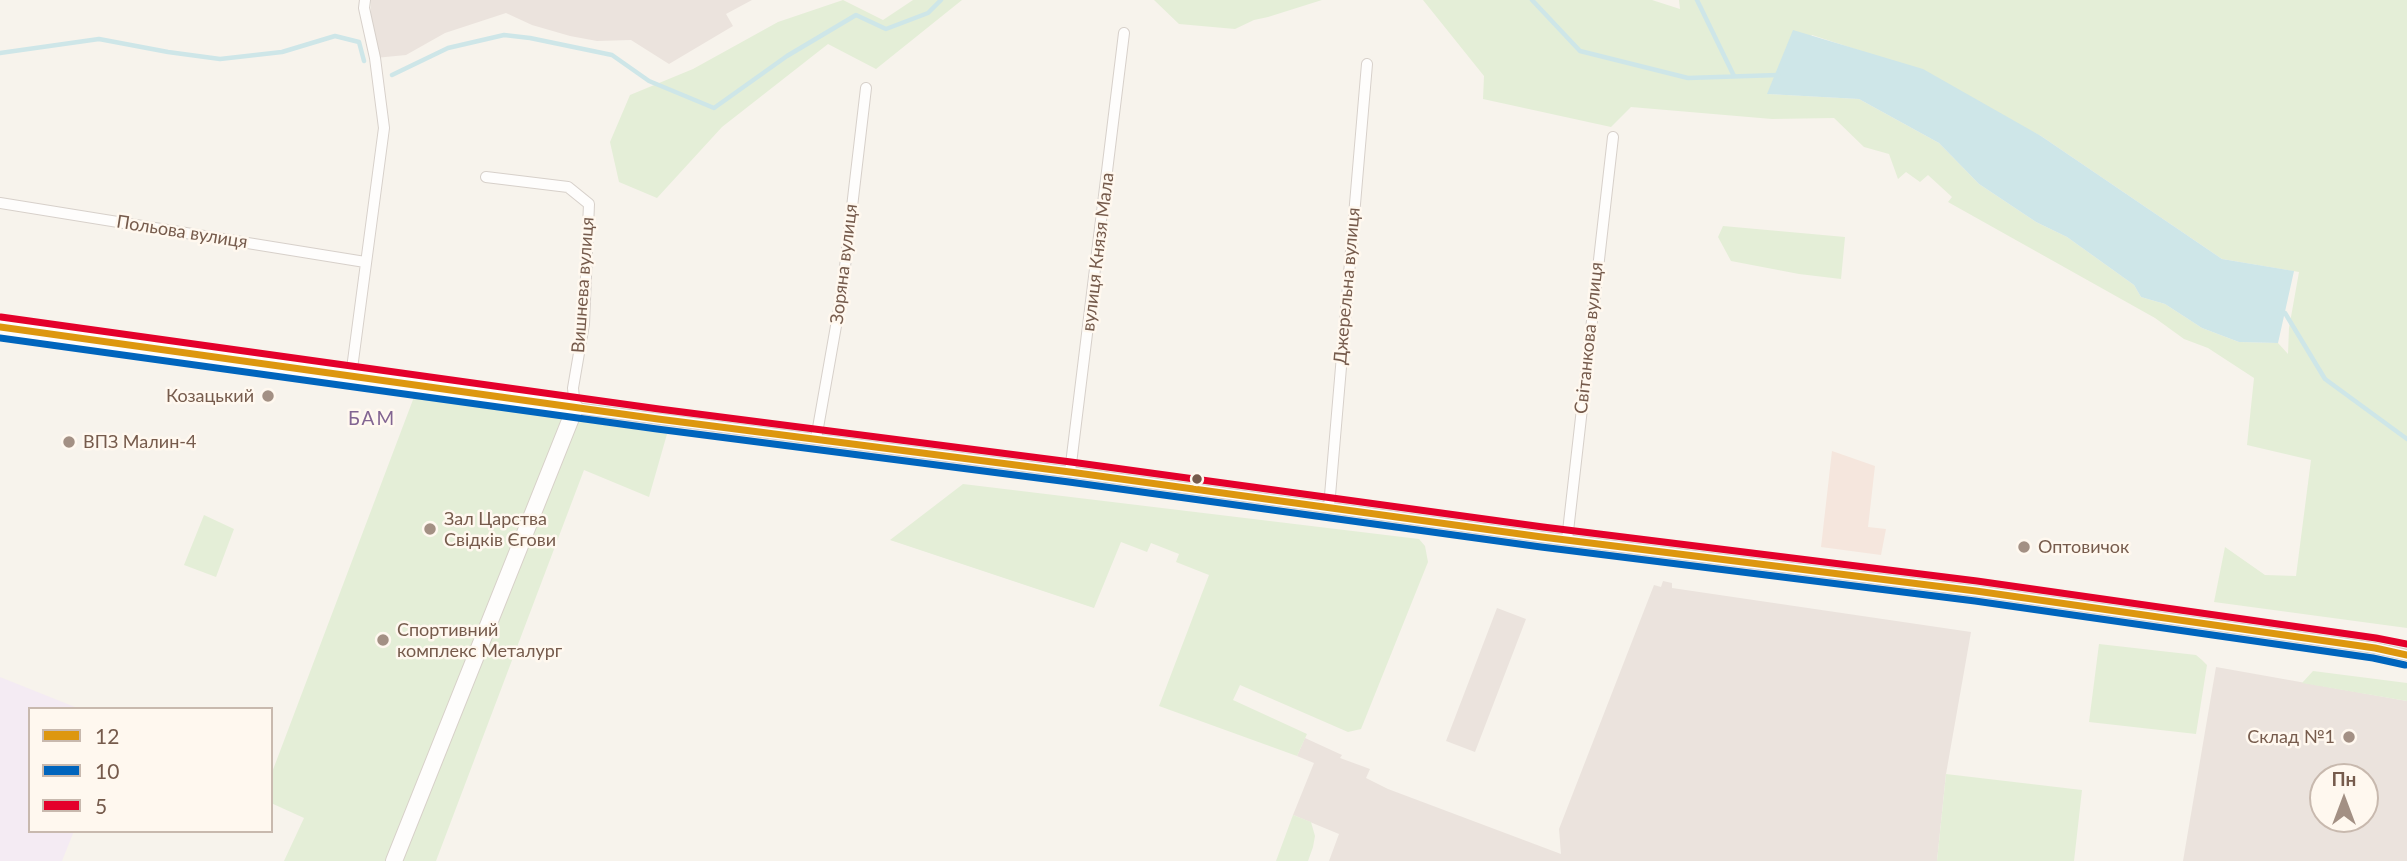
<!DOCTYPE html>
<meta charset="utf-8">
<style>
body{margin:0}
#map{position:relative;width:2407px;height:861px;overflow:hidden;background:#f7f3ec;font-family:Lato,sans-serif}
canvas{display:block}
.legend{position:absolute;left:28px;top:707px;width:245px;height:126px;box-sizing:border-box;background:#fff8ef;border:2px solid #c8b9ae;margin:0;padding:9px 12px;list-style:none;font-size:21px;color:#765b4c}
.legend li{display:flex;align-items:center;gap:14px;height:35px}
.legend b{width:35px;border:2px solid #c8b9ae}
.north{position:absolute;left:2309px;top:763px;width:70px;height:70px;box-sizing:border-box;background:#fff8ef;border:2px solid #c8b9ae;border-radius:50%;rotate:0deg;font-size:19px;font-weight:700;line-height:28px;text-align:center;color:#765b4c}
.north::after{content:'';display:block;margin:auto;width:24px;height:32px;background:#a39084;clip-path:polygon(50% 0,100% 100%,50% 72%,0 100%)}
</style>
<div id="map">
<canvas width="2407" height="861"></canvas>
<ul class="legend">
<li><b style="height:9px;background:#dd970f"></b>12</li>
<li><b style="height:9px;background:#0065bd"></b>10</li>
<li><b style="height:9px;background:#e4002b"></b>5</li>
</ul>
<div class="north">Пн</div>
</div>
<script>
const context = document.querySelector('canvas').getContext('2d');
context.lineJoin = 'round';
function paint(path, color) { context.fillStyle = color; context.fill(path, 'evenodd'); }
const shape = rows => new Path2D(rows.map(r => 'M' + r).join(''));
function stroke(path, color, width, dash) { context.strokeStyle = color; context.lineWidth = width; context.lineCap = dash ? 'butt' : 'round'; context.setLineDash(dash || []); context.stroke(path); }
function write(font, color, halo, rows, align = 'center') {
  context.font = font + ' Lato,sans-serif'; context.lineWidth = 5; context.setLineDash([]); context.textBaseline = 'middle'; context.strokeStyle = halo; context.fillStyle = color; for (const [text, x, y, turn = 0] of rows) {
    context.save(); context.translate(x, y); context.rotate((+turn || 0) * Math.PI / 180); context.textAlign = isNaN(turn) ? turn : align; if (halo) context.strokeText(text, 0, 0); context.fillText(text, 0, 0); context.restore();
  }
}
paint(shape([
 [1832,451,1875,466,1868,527,1886,529,1881,555,1821,547]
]), '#f5e6dd');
paint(shape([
 [371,0,752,0,726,14,733,26,669,64,631,40,597,41,570,36,532,25,506,13,445,33,406,55,375,58,370,39],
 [1663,581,1672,583,1672,588,1971,632,1946,774,1937,861,1329,861,1339,834,1293,815,1314,763,1297,756,1305,738,1342,755,1340,758,1370,769,1366,778,1388,789,1561,854,1559,829,1654,585,1661,587],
 [1497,608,1526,619,1475,752,1446,741],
 [2216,667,2407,701,2407,861,2183,861],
 [2323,777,2365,777,2365,819,2323,819]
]), '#ebe3dd');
paint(shape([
 [0,677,80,709,30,709,30,831,74,831,62,861,0,861]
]), '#f4ebf3');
paint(shape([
 [843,0,883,20,913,0,962,0,876,69,828,44,722,127,657,198,619,182,610,142,630,95,693,69,778,22],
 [1154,0,1322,0,1268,17,1254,20,1235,29,1179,24],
 [1423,0,1652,0,1680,9,1679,0,2407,0,2407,628,2214,602,2225,547,2265,575,2296,576,2311,460,2247,445,2254,378,2208,348,2184,339,2155,318,1948,202,1952,197,1928,175,1920,182,1906,172,1898,179,1889,154,1864,147,1834,118,1772,119,1631,107,1611,127,1483,99,1484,76],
 [1812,35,1861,51,2041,136,2222,259,2299,272,2289,328,2288,354,2278,343,2239,342,2202,328,2165,304,2141,297,2134,285,2067,237,2036,222,1979,184,1939,143,1859,99,1768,94],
 [1723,226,1845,237,1841,279,1799,274,1731,261,1718,237],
 [414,397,667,434,649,497,584,470,436,861,284,861,304,818,271,803,271,775],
 [963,484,1419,539,1425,546,1428,562,1361,729,1348,732,1240,685,1233,700,1307,734,1297,756,1159,706,1209,575,1176,562,1179,554,1151,543,1147,552,1121,542,1094,608,890,540],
 [204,515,234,529,216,577,184,565],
 [2099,644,2196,655,2202,660,2207,665,2196,734,2089,722],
 [2313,671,2407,683,2407,701,2302,683],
 [1946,774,2082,790,2074,861,1937,861],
 [1293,815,1311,822,1315,836,1313,847,1308,861,1276,861]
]), '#e4eed7');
paint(shape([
 [1793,30,1923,69,2041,136,2222,259,2294,271,2278,343,2239,342,2202,328,2165,304,2141,297,2134,285,2067,237,2036,222,1979,184,1939,143,1859,99,1767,94]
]), '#cee6e8');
stroke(shape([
 [1532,0,1580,51,1688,78,1778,75],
 [1697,0,1734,76],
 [0,53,99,39,168,52,220,59,282,52,335,36,359,42,364,61],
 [392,75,448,48,504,35,530,38,612,55,649,81,714,108,787,56,856,15,886,29,928,13,941,0],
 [2280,313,2285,313,2325,379,2407,439]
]), '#cee6e8', 4.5);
const street = shape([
 [486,177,568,187,589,204,584,324,573,388,575,408,1070,472,1542,537,1976,591,2375,648,2407,655],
 [0,203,365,262],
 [351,376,384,128,375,58,364,8,365,0],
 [816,439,842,292,866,88],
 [1070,472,1124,33],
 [1329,507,1367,64],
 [1567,540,1613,137]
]);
const secondary = shape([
 [0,327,575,408,394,861]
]);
stroke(street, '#d7d0ca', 12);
stroke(secondary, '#d7d0c8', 18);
stroke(street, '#fefdfc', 10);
stroke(secondary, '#fefdfc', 16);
stroke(shape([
 [0,327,658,419,1070,472,1542,537,1976,591,2375,648,2407,655]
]), '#dd970f', 7);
stroke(shape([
 [0,338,657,429,1069,482,1541,547,1975,601,2373,658,2405,665]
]), '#0065bd', 7);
stroke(shape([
 [1,317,659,409,1071,462,1543,527,1977,581,2376,638,2407,644]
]), '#e4002b', 7);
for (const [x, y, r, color] of [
 [268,396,7,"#a39084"],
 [69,442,7,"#a39084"],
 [1197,479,6,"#765b4c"],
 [430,529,7,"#a39084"],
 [2024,547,7,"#a39084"],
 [383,640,7,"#a39084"],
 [2349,737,7,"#a39084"]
]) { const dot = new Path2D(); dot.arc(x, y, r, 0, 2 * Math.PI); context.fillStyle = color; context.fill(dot); stroke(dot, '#fff8ef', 2.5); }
write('18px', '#765b4c', '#fff8ef', [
 ["Польова вулиця",182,232,9],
 ["вулиця Князя Мала",1098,252,-83],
 ["Зоряна вулиця",844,264,-83],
 ["Вишнева вулиця",583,285,-86],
 ["Джерельна вулиця",1347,286,-85],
 ["Світанкова вулиця",1589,338,-84]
]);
write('18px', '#765b4c', '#fff8ef', [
 ["Козацький",254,396,"right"],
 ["ВПЗ Малин-4",83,442],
 ["Зал Царства",444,519],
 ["Свідків Єгови",444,540],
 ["Оптовичок",2038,547],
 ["Спортивний",397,630],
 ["комплекс Металург",397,651],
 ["Склад №1",2335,737,"right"]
], 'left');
context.letterSpacing = '2px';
write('19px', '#826592', '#fff8ef', [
 ["БАМ",372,419]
]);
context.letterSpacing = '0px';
</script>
